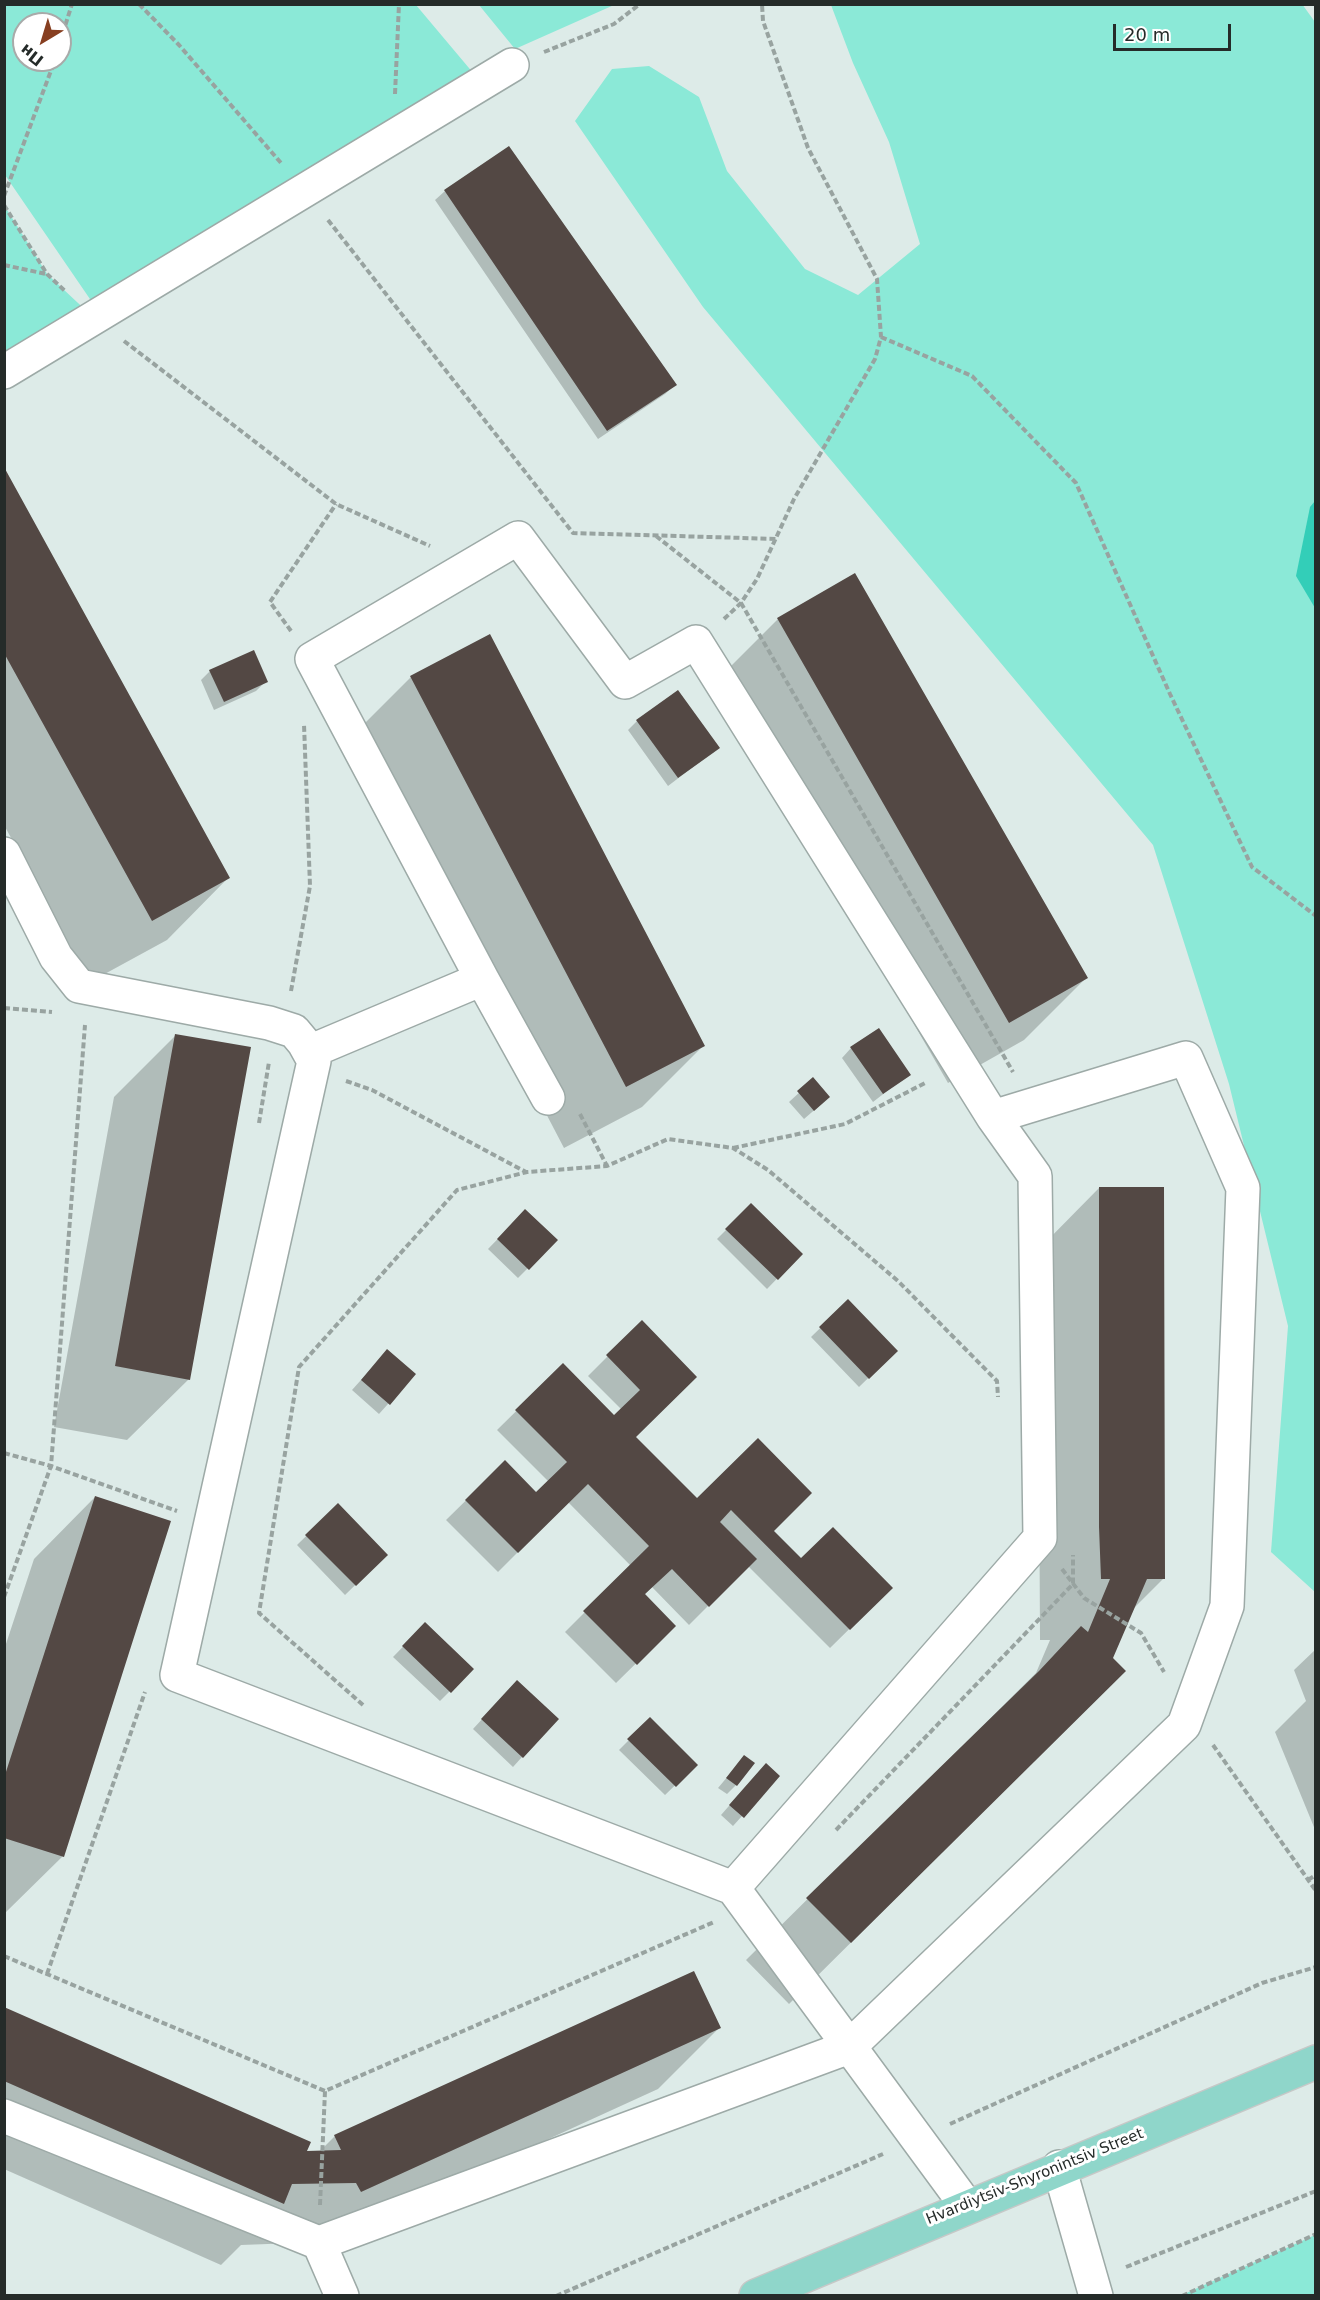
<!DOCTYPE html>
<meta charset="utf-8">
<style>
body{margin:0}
#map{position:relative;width:1320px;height:2300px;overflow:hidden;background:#ddebe8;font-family:"DejaVu Sans",sans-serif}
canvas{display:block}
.frame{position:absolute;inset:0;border:6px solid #252b29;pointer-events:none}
.north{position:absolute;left:12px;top:12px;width:60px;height:60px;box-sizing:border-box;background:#fff;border:2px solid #a8aaa9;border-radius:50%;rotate:218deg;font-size:16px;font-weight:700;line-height:24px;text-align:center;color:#252b29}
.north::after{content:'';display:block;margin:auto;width:21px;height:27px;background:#873f21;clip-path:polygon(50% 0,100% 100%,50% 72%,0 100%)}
.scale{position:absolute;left:1113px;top:24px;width:118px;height:27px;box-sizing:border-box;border:3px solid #252b29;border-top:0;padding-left:8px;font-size:18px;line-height:21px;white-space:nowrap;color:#252b29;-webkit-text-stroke:4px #fff;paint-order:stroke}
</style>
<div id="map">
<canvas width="1320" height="2300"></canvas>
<div class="frame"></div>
<div class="north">Пн</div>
<div class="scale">20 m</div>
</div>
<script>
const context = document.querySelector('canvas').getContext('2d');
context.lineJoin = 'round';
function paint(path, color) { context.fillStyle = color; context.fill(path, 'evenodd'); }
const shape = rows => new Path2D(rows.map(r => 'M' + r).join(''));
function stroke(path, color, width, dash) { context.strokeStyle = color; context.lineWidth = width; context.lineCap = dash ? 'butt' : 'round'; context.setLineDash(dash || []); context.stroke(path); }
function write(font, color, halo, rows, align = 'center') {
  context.font = font + ' "DejaVu Sans",sans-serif'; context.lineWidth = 6; context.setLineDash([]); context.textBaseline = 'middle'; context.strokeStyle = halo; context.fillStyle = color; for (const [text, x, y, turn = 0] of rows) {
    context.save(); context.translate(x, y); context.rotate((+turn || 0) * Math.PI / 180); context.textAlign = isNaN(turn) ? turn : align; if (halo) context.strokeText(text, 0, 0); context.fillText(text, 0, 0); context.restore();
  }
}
paint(shape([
 [1302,4,1315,22,1315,1592,1271,1552,1288,1326,1229,1084,1153,845,703,307,575,121,612,69,649,66,699,97,727,171,805,269,858,295,920,244,889,142,853,63,831,5],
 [4,5,416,5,474,74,92,302,5,175],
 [24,24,60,24,60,60,24,60],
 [479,5,614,5,515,49],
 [4,205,47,274,93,317,4,372],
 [1315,2235,1315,2295,1182,2295]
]), '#8be9d7');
paint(shape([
 [1315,501,1315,608,1296,576,1310,507]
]), '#33ceb8');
paint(shape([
 [445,191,675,385,665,394,598,439,435,200],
 [4,470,228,878,167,940,90,982,4,825],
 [778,619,1086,978,1024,1040,948,1083,716,681],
 [210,671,266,681,256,691,214,710,201,680],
 [411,677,703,1046,642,1107,564,1148,350,738],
 [637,721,718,748,668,786,628,730],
 [176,1035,189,1379,127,1440,54,1427,114,1097],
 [851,1048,909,1074,873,1102,842,1058],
 [813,1080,819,1106,804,1119,789,1102],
 [1099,1188,1164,1578,1132,1610,1062,1733,789,2004,746,1960,1036,1673,1050,1640,1040,1640,1038,1250],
 [751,1205,801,1254,767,1289,717,1239],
 [525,1211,556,1240,518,1278,488,1249],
 [848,1301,896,1351,859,1387,811,1337],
 [642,1322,695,1377,634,1437,697,1501,758,1441,772,1531,801,1561,891,1588,830,1648,748,1566,689,1625,652,1587,644,1595,674,1626,616,1683,565,1632,631,1566,568,1502,498,1572,446,1520,505,1462,536,1495,549,1482,497,1430,563,1365,614,1417,622,1410,588,1376],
 [378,1361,414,1375,379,1414,352,1390],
 [95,1497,63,1856,4,1914,4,1650,34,1559],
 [338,1505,386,1555,345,1595,297,1545],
 [425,1624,472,1669,440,1701,393,1657],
 [1316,1649,1316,1832,1275,1732,1306,1701,1294,1670],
 [507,1692,522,1757,513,1767,473,1729],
 [650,1719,696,1765,665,1795,619,1750],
 [744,1757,736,1785,727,1794,718,1788],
 [757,1774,778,1776,733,1826,721,1815],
 [4,2009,305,2152,319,2152,335,2136,719,2028,658,2089,299,2253,295,2243,241,2245,221,2265,4,2169]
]), '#0003');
paint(shape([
 [509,146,677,385,607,431,444,190],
 [4,467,230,878,152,921,4,653],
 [855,573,1088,978,1009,1023,777,618],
 [490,634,705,1046,626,1087,410,676],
 [254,650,268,682,224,702,209,670],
 [678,690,720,748,678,778,636,720],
 [879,1028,911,1075,883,1094,850,1047],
 [175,1034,251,1047,190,1380,115,1366],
 [813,1077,830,1097,814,1111,797,1091],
 [1099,1187,1164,1187,1165,1579,1147,1579,1113,1658,1126,1671,851,1943,806,1898,1039,1671,1081,1626,1088,1632,1110,1579,1101,1579,1099,1527],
 [751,1203,803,1254,778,1280,725,1229],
 [525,1209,558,1240,529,1270,497,1239],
 [848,1299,898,1351,869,1379,819,1327],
 [642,1320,697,1377,636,1437,697,1498,758,1438,812,1493,774,1531,801,1558,833,1527,893,1588,850,1630,731,1510,720,1522,757,1559,709,1607,672,1569,645,1594,676,1626,637,1665,583,1611,649,1546,588,1484,518,1553,465,1500,505,1460,536,1492,567,1462,515,1410,563,1363,614,1415,640,1390,606,1355],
 [387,1349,416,1374,390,1405,361,1380],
 [95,1496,171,1521,64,1857,4,1838,4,1778],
 [338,1503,388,1555,356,1586,305,1535],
 [425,1622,474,1669,451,1693,402,1646],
 [517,1680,559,1719,523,1758,481,1719],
 [650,1717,698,1765,676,1787,627,1739],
 [744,1755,755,1763,737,1786,726,1778],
 [766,1763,780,1776,744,1818,729,1805],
 [694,1971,721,2028,361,2192,356,2183,292,2184,284,2204,4,2081,4,2007,311,2142,307,2151,341,2150,334,2135]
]), '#534844');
const minor = shape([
 [4,372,512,65],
 [4,854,56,957,79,986,269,1023,294,1031,304,1043,314,1061,177,1675,733,1888,966,2205],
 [482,979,548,1098],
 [309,1052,482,979,312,659,518,538,625,682,696,642,993,1117,1186,1058,1243,1188,1227,1606,1184,1725,849,2047,319,2243],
 [733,1888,1040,1538,1035,1176,993,1117],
 [4,2116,319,2243,342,2296],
 [1059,2167,1096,2296]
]);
const major = shape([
 [756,2296,1316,2062]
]);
stroke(minor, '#9daaa7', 36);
stroke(major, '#c6c8c7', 36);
stroke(shape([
 [139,4,179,45,281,163],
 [60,42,72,4],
 [544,52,614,24,640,4],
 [395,94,399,4],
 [4,196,55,60],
 [4,205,47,274,66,292],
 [328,220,573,533,778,539],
 [4,265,46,274],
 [881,337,972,376,1076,483,1170,694,1252,867,1316,916],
 [124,341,336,504,430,546],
 [656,536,741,603,1013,1072],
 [724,619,741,603,757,579,794,499,875,359,881,337,877,279,808,148,763,21,762,4],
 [291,631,270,602,336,504],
 [291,991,310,886,304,724],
 [4,1008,52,1012],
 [346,1081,372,1090,526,1172],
 [580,1114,607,1166],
 [259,1123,269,1062],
 [733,1148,845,1124,927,1082],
 [4,1453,51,1466,177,1511],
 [1062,1569,1084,1598,1141,1633,1164,1672],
 [4,1597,51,1466,85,1025],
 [363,1705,259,1613,299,1367,457,1190,527,1172,607,1166,668,1139,733,1148,768,1170,898,1281,997,1381,998,1397],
 [1213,1745,1316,1891],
 [836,1830,1073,1584,1073,1555],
 [1308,1880,1316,1875],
 [4,1956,325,2091,714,1922],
 [47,1974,145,1692],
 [950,2124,1262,1983,1316,1967],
 [320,2205,325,2091],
 [1126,2267,1316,2191],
 [556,2296,883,2154],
 [1182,2296,1316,2234]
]), '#98a3a0', 4, [6, 3]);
stroke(minor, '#fff', 33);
stroke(major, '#8fd6ca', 33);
write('15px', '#252b29', '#fff', [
 ["Hvardiytsiv-Shyronintsiv Street",1035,2177,-22]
]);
</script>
